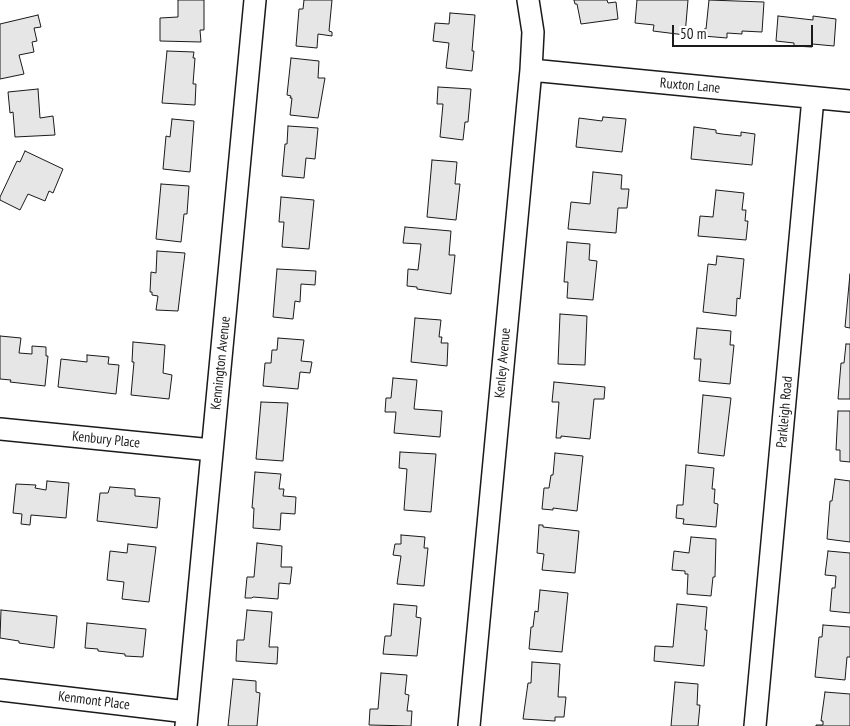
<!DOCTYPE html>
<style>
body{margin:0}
#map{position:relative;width:850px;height:726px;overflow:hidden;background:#fff;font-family:"PT Sans Narrow",sans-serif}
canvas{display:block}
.scale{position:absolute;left:672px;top:25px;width:141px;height:22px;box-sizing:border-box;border:2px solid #1a1a1a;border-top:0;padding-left:6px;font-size:15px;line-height:18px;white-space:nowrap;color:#1a1a1a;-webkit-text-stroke:4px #fff;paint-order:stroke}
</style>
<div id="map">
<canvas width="850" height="726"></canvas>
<div class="scale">50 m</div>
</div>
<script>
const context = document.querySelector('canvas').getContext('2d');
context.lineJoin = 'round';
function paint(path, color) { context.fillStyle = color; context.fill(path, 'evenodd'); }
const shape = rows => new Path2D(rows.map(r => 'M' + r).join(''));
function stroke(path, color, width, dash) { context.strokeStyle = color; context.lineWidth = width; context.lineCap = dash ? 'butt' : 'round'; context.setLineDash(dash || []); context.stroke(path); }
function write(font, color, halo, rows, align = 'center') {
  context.font = font + ' "PT Sans Narrow",sans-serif'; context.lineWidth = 4; context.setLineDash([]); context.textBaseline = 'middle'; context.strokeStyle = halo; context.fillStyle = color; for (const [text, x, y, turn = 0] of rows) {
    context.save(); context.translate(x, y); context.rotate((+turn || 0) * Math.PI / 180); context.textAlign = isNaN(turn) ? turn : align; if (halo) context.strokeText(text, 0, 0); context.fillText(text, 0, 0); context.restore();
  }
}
const building = shape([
 [178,0,204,0,204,30,200,30,201,42,160,41,160,18,178,17,178,0],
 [304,0,332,0,329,31,332,32,332,36,318,34,317,48,296,46,299,9,303,9,304,0],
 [574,0,607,0,608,3,616,2,618,19,581,24,577,4,575,4,574,0],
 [637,0,688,0,685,35,653,31,654,25,635,23,637,0],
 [709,0,764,2,762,32,742,31,742,34,727,33,727,38,703,36,704,29,706,29,709,0],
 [450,13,475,15,472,51,474,51,472,71,446,68,449,43,433,41,435,23,449,24,450,13],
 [38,15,41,27,34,28,37,41,32,42,34,52,19,55,24,74,0,79,0,24,38,15],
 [778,16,813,20,813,16,836,19,834,46,812,44,812,47,794,46,794,43,776,41,778,16],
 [167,51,194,52,193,58,195,58,193,84,196,84,195,105,162,103,167,51],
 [291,58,319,61,318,78,325,78,318,118,290,115,292,98,290,98,291,96,287,95,291,58],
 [438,87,471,89,468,122,465,122,463,140,440,137,443,104,437,104,438,87],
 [38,89,40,118,53,116,55,135,15,137,13,112,10,113,8,92,38,89],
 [603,117,626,119,622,152,576,147,579,118,602,121,603,117],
 [172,119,194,121,190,172,163,169,166,136,170,137,172,119],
 [288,126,318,128,315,159,306,158,304,178,282,176,285,144,287,144,288,126],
 [694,127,716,130,716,133,722,134,741,136,741,132,755,134,752,165,691,159,694,127],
 [25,151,63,169,53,193,49,191,45,201,28,194,20,210,0,200,0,197,17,161,20,162,25,151],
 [432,160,457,162,455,184,460,184,456,220,427,217,432,160],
 [593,172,622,175,621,189,629,189,627,208,618,208,616,233,568,229,571,202,590,204,593,172],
 [161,184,189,186,187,214,184,214,181,242,156,239,161,184],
 [716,190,744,193,742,210,746,210,745,221,748,221,746,240,698,236,700,216,713,217,716,190],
 [281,197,314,200,309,249,282,247,284,222,279,222,281,197],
 [405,227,451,231,449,255,455,255,451,294,417,289,417,287,407,286,408,269,418,270,421,244,403,243,405,227],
 [567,242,590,244,589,260,597,261,593,300,567,298,568,282,564,282,567,242],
 [157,251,185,253,178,311,156,310,158,296,152,295,152,292,150,292,151,272,156,273,157,251],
 [717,256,744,259,740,299,737,298,736,316,703,312,708,264,716,265,717,256],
 [277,269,316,271,315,285,301,284,300,302,295,301,293,319,273,317,277,269],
 [850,274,850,328,845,327,850,274],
 [560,314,587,316,585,365,558,364,560,314],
 [415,318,441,320,439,337,442,337,441,343,448,343,447,366,411,362,415,318],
 [697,328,731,331,730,345,734,345,730,384,699,381,701,359,694,359,697,328],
 [0,336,21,338,19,353,32,354,32,346,46,347,46,356,48,356,45,386,10,382,11,380,0,379,0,336],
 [278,338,304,340,301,361,312,362,310,373,300,372,298,389,263,386,265,363,271,363,272,350,277,350,278,338],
 [133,342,165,345,163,373,172,375,169,399,131,395,134,362,132,362,133,342],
 [846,344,850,344,850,399,838,399,841,363,844,363,846,344],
 [87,355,109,357,108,364,119,365,116,394,58,387,61,359,87,362,87,355],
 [393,378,417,380,414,409,442,411,440,437,394,433,396,412,385,412,386,398,391,398,393,378],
 [554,382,605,387,604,399,594,399,590,439,561,436,561,438,556,438,559,402,552,402,554,382],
 [703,395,731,398,724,456,698,453,703,395],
 [261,402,288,403,283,461,256,459,261,402],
 [838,411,850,411,850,462,840,461,840,450,836,450,838,411],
 [400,452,436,454,431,512,404,510,407,469,399,468,400,452],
 [555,453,583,456,577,511,553,508,553,510,542,509,544,488,549,488,551,475,553,475,555,453],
 [686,465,714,468,712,489,715,489,714,503,718,504,716,527,683,524,684,519,676,518,677,505,683,505,686,465],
 [255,472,281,474,279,489,284,489,283,496,296,497,295,514,281,513,280,530,253,528,254,508,252,508,255,472],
 [835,479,850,481,850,542,827,539,830,501,832,501,835,479],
 [47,481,69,483,66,518,31,515,30,525,21,524,22,514,13,513,16,484,36,485,35,488,46,490,47,481],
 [110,487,135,489,135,496,160,498,157,528,97,521,100,493,108,493,110,487],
 [539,525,543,525,543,527,579,531,575,573,542,570,544,554,537,553,539,525],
 [401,535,425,537,424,548,428,548,424,586,397,584,401,556,393,555,395,544,401,544,401,535],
 [691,537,716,539,715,577,713,577,711,596,687,594,688,574,685,574,685,571,672,570,674,551,689,553,691,537],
 [257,543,282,546,281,567,292,567,290,584,279,583,278,599,253,597,252,598,245,598,247,577,254,577,257,543],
 [128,544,156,547,149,602,122,599,124,582,107,580,110,551,127,553,128,544],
 [828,551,850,553,850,613,830,611,832,588,835,588,836,576,825,575,828,551],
 [540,590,568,593,562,652,529,649,531,627,533,627,535,611,538,612,540,590],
 [394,604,417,606,416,617,421,618,417,656,383,654,385,636,391,636,394,604],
 [677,604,707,607,705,630,707,630,704,666,654,661,655,646,673,647,677,604],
 [1,610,57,616,54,648,19,643,19,641,0,638,1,610],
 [247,610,272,612,269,647,278,647,277,664,236,661,237,640,244,640,247,610],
 [87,623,146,629,143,657,125,656,125,654,98,651,98,649,85,648,87,623],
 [823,625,850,627,850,657,847,657,845,680,815,677,819,637,822,637,823,625],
 [532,662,560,664,558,697,566,697,564,717,555,717,555,721,523,719,528,683,531,683,532,662],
 [381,673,407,675,405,694,409,695,407,711,412,711,411,726,369,725,370,709,378,709,381,673],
 [233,679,256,681,256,692,260,693,257,726,228,726,233,679],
 [675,682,698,684,697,705,700,705,698,726,671,726,675,682],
 [825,692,850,694,850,726,816,726,816,725,823,725,823,721,821,721,825,692]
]);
paint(building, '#e6e6e6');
stroke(building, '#1a1a1a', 1);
const minor = shape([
 [531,70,850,101],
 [0,429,212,450],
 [0,690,187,712],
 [186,726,255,0],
 [469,726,531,70,533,32,528,0],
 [755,726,813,98]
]);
stroke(minor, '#1a1a1a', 24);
stroke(minor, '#fff', 21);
write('14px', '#1a1a1a', '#fff', [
 ["Ruxton Lane",690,86,5],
 ["Kennington Avenue",221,363,-84],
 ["Kenley Avenue",503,363,-85],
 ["Parkleigh Road",785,412,-85],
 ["Kenbury Place",106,440,6],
 ["Kenmont Place",94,701,7]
]);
</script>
